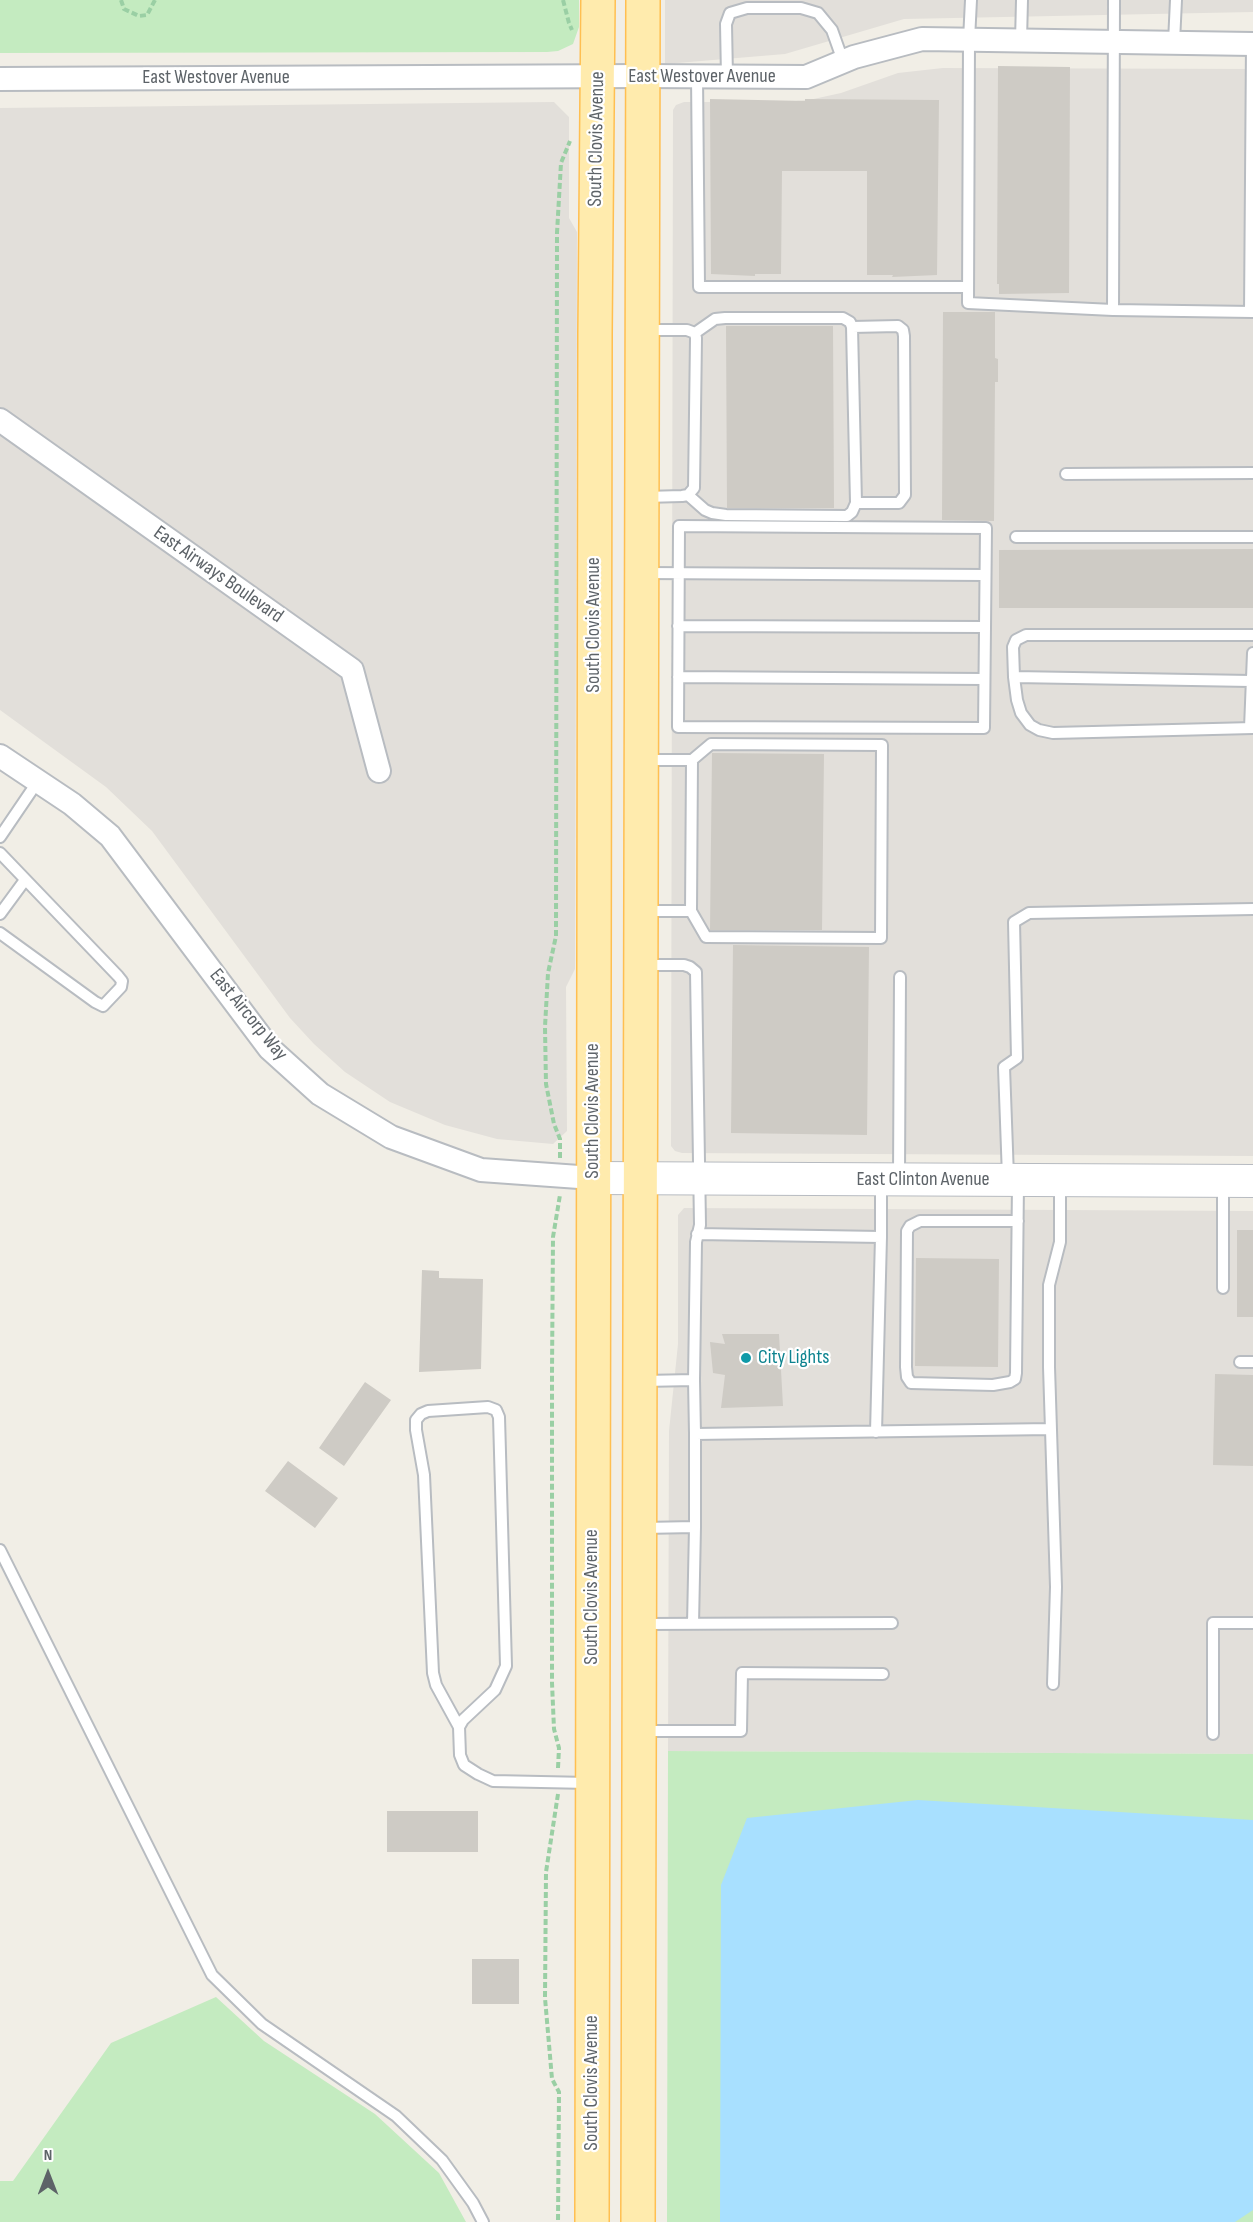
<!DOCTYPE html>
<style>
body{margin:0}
#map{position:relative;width:1253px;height:2222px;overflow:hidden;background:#f1eee6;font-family:"Sofia Sans Condensed",sans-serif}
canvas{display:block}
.north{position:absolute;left:18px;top:2144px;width:60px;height:60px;-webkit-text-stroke:4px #fff;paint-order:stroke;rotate:0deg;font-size:16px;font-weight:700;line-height:24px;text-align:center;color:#5d6368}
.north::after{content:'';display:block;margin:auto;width:21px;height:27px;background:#5d6368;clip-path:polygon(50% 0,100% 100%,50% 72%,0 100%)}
</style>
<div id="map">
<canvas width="1253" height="2222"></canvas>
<div class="north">N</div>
</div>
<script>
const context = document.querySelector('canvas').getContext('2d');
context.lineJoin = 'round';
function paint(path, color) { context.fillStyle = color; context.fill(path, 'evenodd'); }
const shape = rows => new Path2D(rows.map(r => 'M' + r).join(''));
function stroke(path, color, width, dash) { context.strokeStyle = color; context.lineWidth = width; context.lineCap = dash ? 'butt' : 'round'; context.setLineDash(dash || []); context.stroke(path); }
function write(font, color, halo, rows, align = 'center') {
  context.font = font + ' "Sofia Sans Condensed",sans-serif'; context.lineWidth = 4.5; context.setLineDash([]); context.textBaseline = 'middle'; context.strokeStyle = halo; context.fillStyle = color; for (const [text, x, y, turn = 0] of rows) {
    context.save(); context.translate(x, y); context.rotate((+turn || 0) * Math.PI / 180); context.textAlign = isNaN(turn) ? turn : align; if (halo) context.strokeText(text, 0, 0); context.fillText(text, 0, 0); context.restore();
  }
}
paint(shape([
 [665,0,1253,0,1253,12,904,19,785,54,665,64],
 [943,68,1253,69,1253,1156,682,1153,675,1151,671,1146,673,110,676,105,684,102,780,102,809,100,841,93,898,73],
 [554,102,569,117,569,218,577,232,575,969,566,987,567,1131,553,1144,497,1139,445,1125,390,1102,345,1072,314,1044,290,1018,152,831,106,787,0,710,0,108],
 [684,1208,1253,1211,1253,1754,668,1751,669,1431,678,1344,678,1215]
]), '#e2dfda');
paint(shape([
 [0,0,579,0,579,27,573,44,558,51,547,52,0,53],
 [668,1751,1253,1754,1253,2222,667,2222],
 [216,1997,264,2041,375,2114,439,2173,466,2222,0,2222,0,2181,13,2181,111,2043]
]), '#c4ebc0');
paint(shape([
 [918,1800,1253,1820,1253,2210,1235,2222,720,2222,721,1885,747,1818]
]), '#a8e0ff');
paint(shape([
 [998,66,1070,67,1069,293,999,294,999,284,997,284],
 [710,99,805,101,805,99,939,100,937,275,892,277,893,275,867,275,867,171,782,171,781,274,755,274,755,276,711,274],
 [943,312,995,312,995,358,998,359,998,382,995,382,994,521,942,520],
 [726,326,833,326,834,508,727,508],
 [1253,549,1253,608,999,608,999,550],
 [712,753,824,754,822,930,710,930],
 [733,945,869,947,867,1135,731,1133],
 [1237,1230,1253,1230,1253,1317,1237,1317],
 [916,1258,999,1259,998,1367,915,1366],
 [422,1270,439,1271,439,1278,483,1279,481,1369,419,1372],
 [722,1334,779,1334,783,1406,721,1408,725,1375,713,1373,710,1342,725,1344],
 [1215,1374,1253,1375,1253,1466,1213,1465],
 [365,1382,391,1400,344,1466,319,1448],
 [288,1461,338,1498,315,1528,265,1491],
 [387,1811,478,1811,478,1852,387,1852],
 [472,1959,519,1959,519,2004,472,2004]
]), '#cecbc5');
const lane = shape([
 [971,0,969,40,968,303,1113,310],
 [1114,0,1113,310,1253,312],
 [1021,41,1022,0],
 [1174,42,1176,0],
 [697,76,699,287,968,287],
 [727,77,726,24,730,13,747,8,801,8,818,13,832,30,843,61],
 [1250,312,1252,44],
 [852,327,898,326,903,330,904,336,905,495,899,503,856,503],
 [645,330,687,330,695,333,696,338,694,488,688,495,682,496,645,497],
 [1066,474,1253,473],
 [688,495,705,510,712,513,726,515,847,516,852,512,856,503,852,327,850,322,843,318,725,318,715,319,695,333],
 [679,526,986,528,984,728,678,727,679,526],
 [1016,537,1253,537],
 [645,573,985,575],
 [678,626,985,627],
 [678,677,984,679],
 [1014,677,1017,700,1021,713,1030,725,1039,730,1053,733,1253,728],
 [1251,681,1014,677,1013,647,1016,640,1026,635,1253,635],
 [1250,728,1253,653],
 [644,760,692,760,691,911,644,911],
 [0,837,38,781],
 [0,853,118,976,122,981,121,987,103,1006,95,1002,0,933],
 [691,911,706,937,881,938,882,745,711,744,692,760],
 [0,914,25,880],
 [646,965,684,965,690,967,696,972,700,1225,696,1242,694,1380],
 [899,1176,900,977],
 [1008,1177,1004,1067,1017,1058,1014,922,1029,913,1253,909],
 [1018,1221,920,1221,910,1226,907,1231,906,1367,907,1377,911,1383,993,1385,1010,1382,1015,1379,1016,1373,1018,1183],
 [697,1234,881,1237,881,1181],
 [1223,1288,1223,1184],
 [1240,1362,1253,1362],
 [643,1381,694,1380,695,1434,1051,1429],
 [876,1432,881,1237],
 [643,1528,695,1527,695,1434],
 [0,1550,212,1975,262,2024,396,2116,442,2160,473,2203,483,2222],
 [643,1624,892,1623],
 [693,1624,695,1527],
 [1053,1684,1056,1587,1049,1367,1049,1285,1060,1242,1060,1184],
 [459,1727,436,1685,433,1673,424,1475,416,1430,416,1420,421,1414,428,1411,488,1407,496,1410,499,1417,506,1666,495,1690,463,1720,459,1727,460,1755,464,1765,478,1774,493,1781,589,1783],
 [642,1731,741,1731,742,1673,883,1674],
 [1213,1734,1213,1623,1253,1623]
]);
const street = shape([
 [0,79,643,76,806,77,854,57,922,39,1253,44],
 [0,420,352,670,379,771],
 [0,756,72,804,110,836,269,1048,320,1094,391,1137,481,1170,593,1178]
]);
const secondary = shape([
 [593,1178,1253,1181]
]);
const primary = shape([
 [592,2222,595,333,598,0],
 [638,2222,643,0]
]);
stroke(lane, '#b8bcc1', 14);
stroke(street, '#b8bcc1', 26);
stroke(secondary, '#b7bbc1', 34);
stroke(primary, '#ffbf51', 36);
stroke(shape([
 [121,0,124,9,139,16,147,15,155,0],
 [563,0,569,23,572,30],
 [560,1158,560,1139,554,1124,546,1084,545,1027,548,973,556,936,557,233,561,163,570,141],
 [558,1768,559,1748,554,1729,552,1683,552,1373,553,1237,560,1195],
 [558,1794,546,1872,545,1998,552,2079,559,2092,558,2222]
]), '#9acfa4', 4, [6, 3]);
stroke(lane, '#fff', 10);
stroke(street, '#fff', 22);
stroke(secondary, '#fff', 32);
stroke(primary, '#ffebad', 33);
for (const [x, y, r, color] of [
 [746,1358,6,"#0f9aa8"]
]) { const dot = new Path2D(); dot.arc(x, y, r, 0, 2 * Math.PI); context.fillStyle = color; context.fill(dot); stroke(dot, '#fff', 2); }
write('20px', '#5d6368', '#fff', [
 ["East Westover Avenue",702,77],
 ["East Westover Avenue",216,78],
 ["South Clovis Avenue",597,139,-89],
 ["East Airways Boulevard",218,575,35],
 ["South Clovis Avenue",594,625,-90],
 ["East Aircorp Way",248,1015,51],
 ["South Clovis Avenue",593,1111,-90],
 ["East Clinton Avenue",923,1180],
 ["South Clovis Avenue",592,1597,-90],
 ["South Clovis Avenue",592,2083,-90]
]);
write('20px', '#0d838f', '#fff', [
 ["City Lights",758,1358]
], 'left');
</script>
